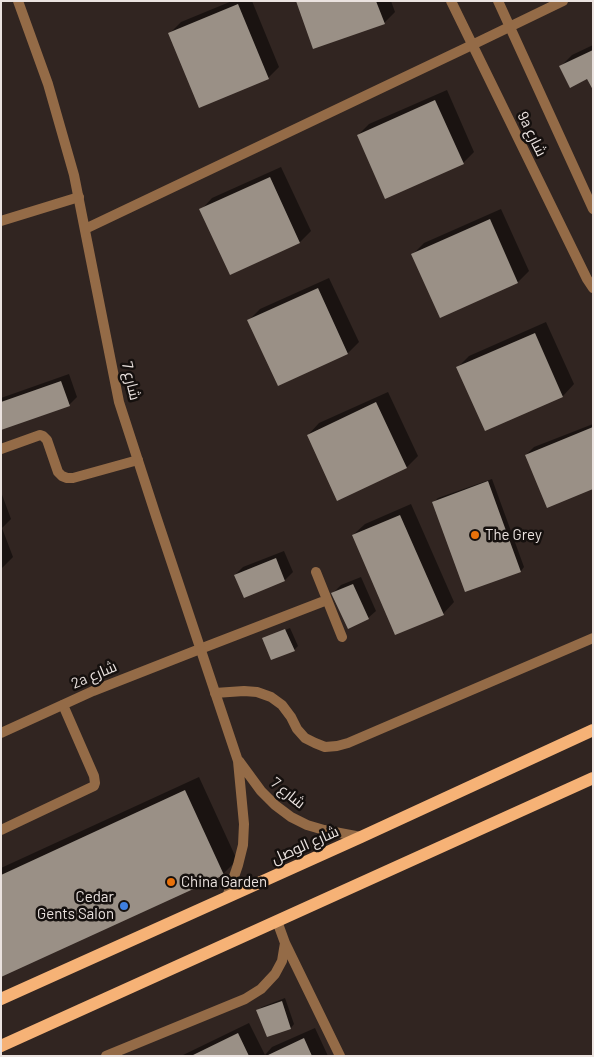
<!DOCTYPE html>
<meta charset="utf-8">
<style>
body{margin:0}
#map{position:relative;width:594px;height:1057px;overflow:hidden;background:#312521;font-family:Barlow,sans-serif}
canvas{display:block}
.frame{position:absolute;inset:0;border:2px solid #ebe3e0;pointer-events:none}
</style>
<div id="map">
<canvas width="594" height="1057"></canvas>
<div class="frame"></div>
</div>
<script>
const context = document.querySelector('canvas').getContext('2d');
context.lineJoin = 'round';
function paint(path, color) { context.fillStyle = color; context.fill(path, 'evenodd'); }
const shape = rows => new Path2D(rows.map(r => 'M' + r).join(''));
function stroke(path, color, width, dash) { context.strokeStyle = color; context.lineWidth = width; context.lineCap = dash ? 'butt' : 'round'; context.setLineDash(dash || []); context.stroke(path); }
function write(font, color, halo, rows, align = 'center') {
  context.font = font + ' Barlow,Cairo,sans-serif'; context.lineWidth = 5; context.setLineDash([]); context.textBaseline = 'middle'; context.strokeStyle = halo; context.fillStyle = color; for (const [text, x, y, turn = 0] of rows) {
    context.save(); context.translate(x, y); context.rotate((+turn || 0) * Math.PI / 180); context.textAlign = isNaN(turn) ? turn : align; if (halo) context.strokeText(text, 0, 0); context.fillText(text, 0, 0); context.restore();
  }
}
paint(shape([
 [232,1,252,1,279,67,268,78,170,33,181,22],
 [297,1,391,1,395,12,384,23],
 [593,45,593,88,588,78,561,66,572,55],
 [447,90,474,152,463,163,358,135,369,124],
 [281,167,311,231,300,242,231,274,201,210,212,198],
 [501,209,529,271,518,282,441,316,413,254,424,243],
 [329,278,359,342,348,353,279,385,249,320,260,309],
 [546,322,574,384,563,396,485,430,458,367,469,356],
 [69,374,77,397,69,405,1,429,1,398],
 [388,392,418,456,407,467,338,499,308,435,319,423],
 [593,424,593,487,526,455,534,447],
 [492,479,524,567,521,571,466,590,434,502,438,498],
 [1,492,11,519,2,528,13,557,1,569],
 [411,504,454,602,443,614,353,535,365,524],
 [284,551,293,572,285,580,244,596,235,575,243,567],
 [361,577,376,611,368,618,333,593,341,585],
 [290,628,298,646,294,650,264,639,266,636,266,638],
 [199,777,237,860,223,874,1,976,1,868],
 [285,998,294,1024,291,1028,258,1010,262,1007],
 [249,1023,265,1055,272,1047,315,1028,328,1056,181,1056]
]), '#0007');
paint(shape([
 [296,1,376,1,385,24,313,49],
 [238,4,269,79,199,108,168,33],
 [593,50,593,90,587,79,570,88,559,66],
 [435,100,464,164,385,199,357,135],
 [270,177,300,243,230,275,199,209],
 [490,219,518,283,440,318,411,254],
 [318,288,348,354,278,386,247,320],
 [535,333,563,397,485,431,456,367],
 [61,381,70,406,1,430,1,402],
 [376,402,407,468,337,501,307,435],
 [593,427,593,489,547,508,525,455],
 [488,481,521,572,465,592,432,502],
 [400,515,444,615,395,635,352,535],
 [276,558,285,581,244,598,234,575],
 [353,584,369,619,348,629,331,593],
 [285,629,295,651,271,660,262,638],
 [185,790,224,875,1,977,1,875],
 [282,1001,291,1029,267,1037,256,1010],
 [238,1033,249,1056,191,1056],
 [304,1038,312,1056,266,1056]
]), '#9a9086');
stroke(shape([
 [1,221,79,197],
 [1,449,40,435,43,436,47,440,58,472,62,476,67,478,73,478,138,460],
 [316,572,342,637],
 [200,649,327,600],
 [215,693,244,691,257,692,271,697,282,705,291,717,297,729,305,738,315,743,325,747,337,746,348,743,593,638],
 [1,830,94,786,95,783,94,776,63,705],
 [285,943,340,1056],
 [106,1056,245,999,261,989,275,974,282,961,285,943,277,921]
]), '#946b47', 10);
stroke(shape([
 [18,1,48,84,74,175,119,402,156,516,238,761,244,824,243,845,238,865,227,897],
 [451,1,587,279,593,288],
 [498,1,593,209],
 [85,229,472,45,563,1],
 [1,733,93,691,200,649],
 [239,761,261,791,275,805,291,817,307,825,324,830,361,837]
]), '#946b47', 10);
stroke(shape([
 [1,999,361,837,593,730],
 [1,1046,593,778]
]), '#f6b276', 12);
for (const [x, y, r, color] of [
 [475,535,5,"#e8710a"],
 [171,882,5,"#e8710a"],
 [124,906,5,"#3f7fe0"]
]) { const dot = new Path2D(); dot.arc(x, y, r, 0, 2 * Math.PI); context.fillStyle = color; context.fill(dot); stroke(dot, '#15100e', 2); }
write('15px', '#ebe3e0', '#15100e', [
 ["9a شارع",532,134,64],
 ["شارع 7",131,381,77],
 ["2a شارع",94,675,-23],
 ["شارع 7",288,793,39],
 ["شارع الوصل",305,845,-24]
]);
write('15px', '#ebe3e0', '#15100e', [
 ["The Grey",485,535],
 ["China Garden",181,882],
 ["Cedar",114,897,"right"],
 ["Gents Salon",114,914,"right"]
], 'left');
</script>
